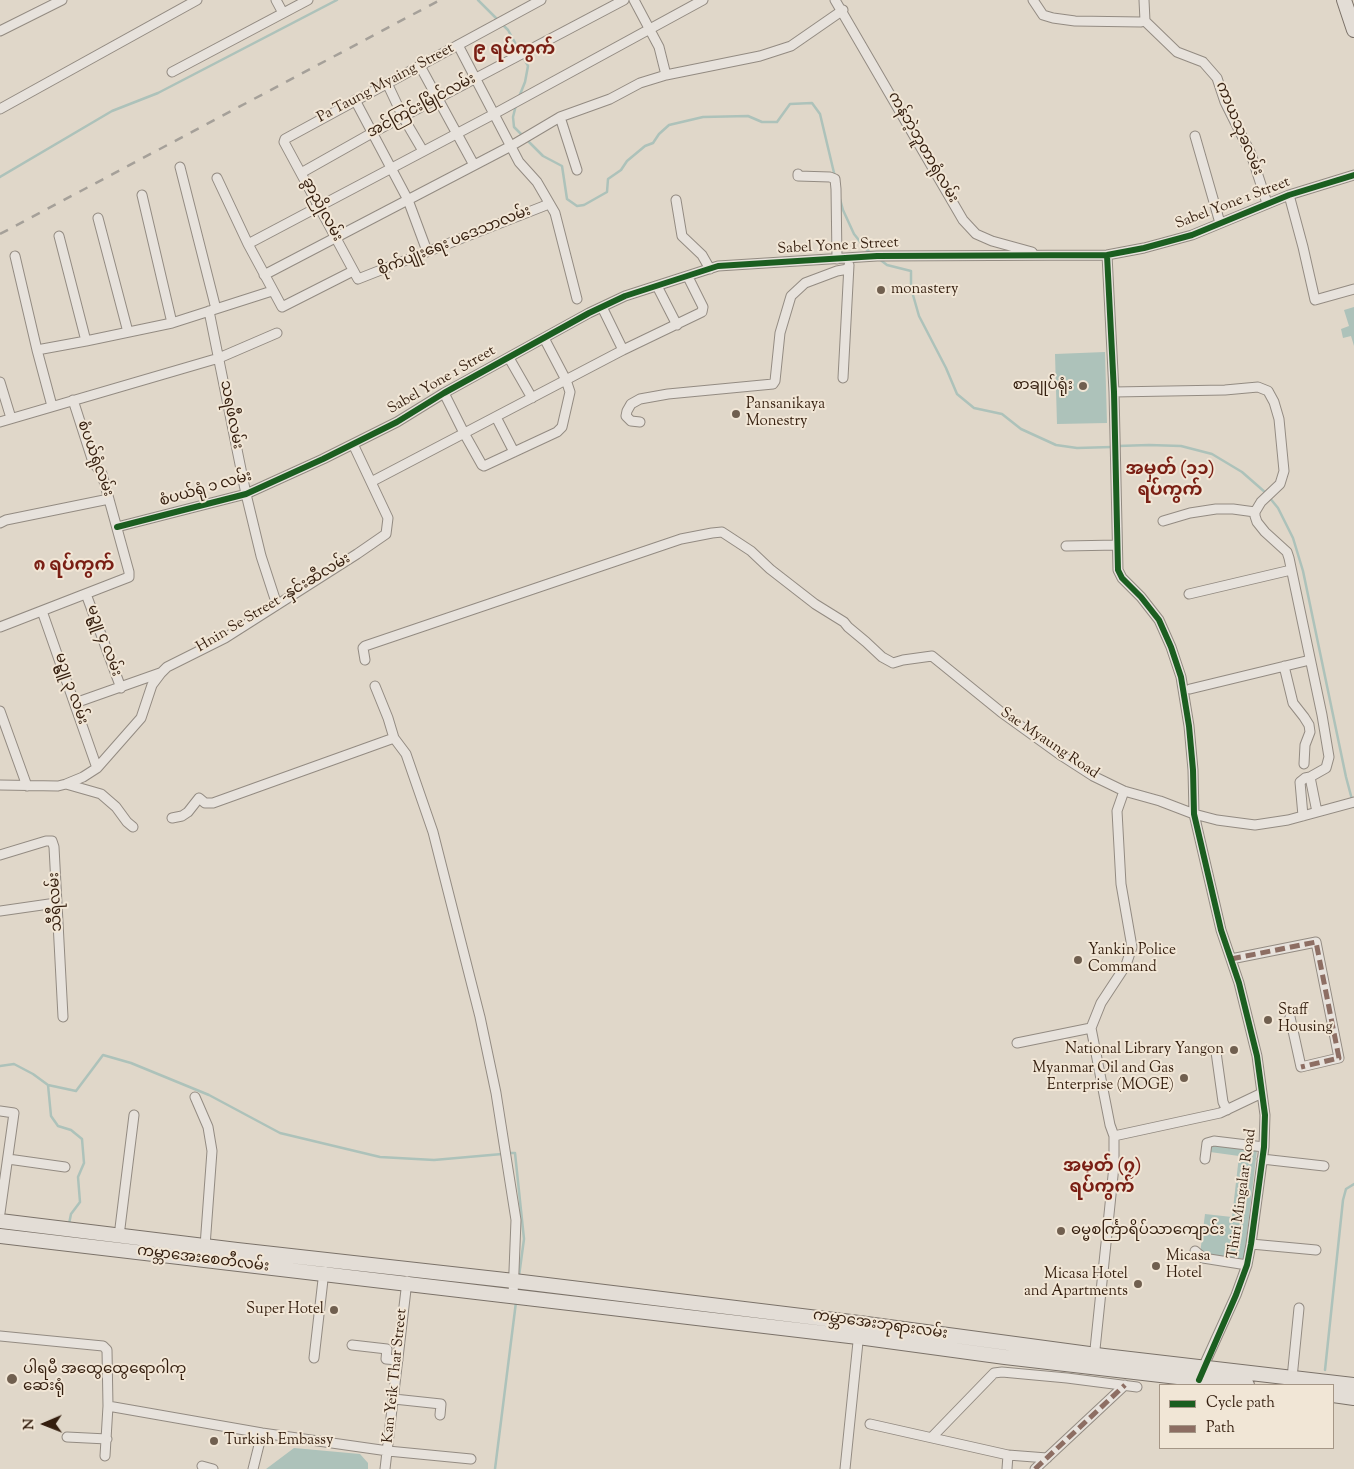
<!DOCTYPE html>
<meta charset="utf-8">
<style>
body{margin:0}
#map{position:relative;width:1354px;height:1469px;overflow:hidden;background:#e0d7c9;font-family:"Sorts Mill Goudy",serif}
canvas{display:block}
.legend{position:absolute;left:1159px;top:1384px;width:175px;height:65px;box-sizing:border-box;background:#f1e6d6;border:1px solid #a59686;margin:0;padding:6px 9px;list-style:none;font-size:15px;color:#341e0e}
.legend li{display:flex;align-items:center;gap:10px;height:25px}
.legend b{width:25px;border:1px solid #a59686}
.north{position:absolute;left:20px;top:1399px;width:50px;height:50px;-webkit-text-stroke:4px #f1e6d6;paint-order:stroke;rotate:269deg;font-size:14px;font-weight:700;line-height:20px;text-align:center;color:#341e0e}
.north::after{content:'';display:block;margin:auto;width:18px;height:22px;background:#341e0e;clip-path:polygon(50% 0,100% 100%,50% 72%,0 100%)}
</style>
<div id="map">
<canvas width="1354" height="1469"></canvas>
<ul class="legend">
<li><b style="height:6px;background:#1b5e20"></b>Cycle path</li>
<li><b style="height:6px;background:#8d6e63"></b>Path</li>
</ul>
<div class="north">N</div>
</div>
<script>
const context = document.querySelector('canvas').getContext('2d');
context.lineJoin = 'round';
function paint(path, color) { context.fillStyle = color; context.fill(path, 'evenodd'); }
const shape = rows => new Path2D(rows.map(r => 'M' + r).join(''));
function stroke(path, color, width, dash) { context.strokeStyle = color; context.lineWidth = width; context.lineCap = dash ? 'butt' : 'round'; context.setLineDash(dash || []); context.stroke(path); }
function write(font, color, halo, rows, align = 'center') {
  context.font = font + ' "Sorts Mill Goudy","Noto Sans Myanmar",serif'; context.lineWidth = 4; context.setLineDash([]); context.textBaseline = 'middle'; context.strokeStyle = halo; context.fillStyle = color; for (const [text, x, y, turn = 0] of rows) {
    context.save(); context.translate(x, y); context.rotate((+turn || 0) * Math.PI / 180); context.textAlign = isNaN(turn) ? turn : align; if (halo) context.strokeText(text, 0, 0); context.fillText(text, 0, 0); context.restore();
  }
}
paint(shape([
 [1354,307,1354,346,1351,336,1343,338,1341,329,1349,326,1344,310],
 [1105,352,1107,423,1057,424,1055,354],
 [1211,1145,1257,1150,1244,1259,1200,1254,1205,1214,1232,1217,1239,1156,1210,1152],
 [294,1448,360,1454,368,1463,368,1469,266,1469]
]), '#adc2ba');
stroke(shape([
 [478,0,498,20],
 [502,24,508,30,528,66,525,82,519,97],
 [516,105,513,117,514,127,523,136],
 [527,140,543,156,562,166,567,199,577,206,584,205,607,192,608,179,621,170,627,161,645,146,653,143,659,134,669,125,703,117,748,116,762,122,777,122,790,104,812,103,820,114,835,177],
 [0,177,112,111,158,93,337,0],
 [840,199,843,210,854,234,866,249,872,254],
 [878,258,887,265,911,271,911,288,919,316,946,368,957,394,974,408,1002,414,1021,429,1056,445,1077,448,1112,447],
 [1118,446,1149,445,1181,446,1212,454,1242,472,1266,493],
 [1269,497,1278,508,1293,538,1303,571,1346,777,1354,807],
 [0,1066,14,1064,33,1074,48,1085,51,1116,58,1126,71,1130,82,1139,84,1163,78,1177,80,1202,71,1214,69,1224],
 [48,1085,76,1091,103,1055,131,1063,209,1095,280,1133,380,1157,434,1160,502,1154],
 [508,1153,515,1153,524,1239,519,1276],
 [1325,1370,1343,1200,1346,1189,1354,1184],
 [495,1469,516,1302]
]), '#adc2ba', 2.5);
const street = shape([
 [276,0,283,13],
 [541,0,285,139,284,142,358,279,549,204],
 [634,0,659,47,666,75],
 [835,0,963,220,976,234,992,241,1032,252],
 [1033,0,1043,15,1053,18,1075,21,1141,22,1145,21],
 [1144,0,1145,21,1147,23,1177,52,1203,62,1217,78,1225,102,1251,154,1267,203],
 [0,31,62,0],
 [458,45,519,162,537,182,555,213,577,299],
 [420,66,474,165],
 [172,72,308,0],
 [387,83,403,117,423,151],
 [355,100,408,200,427,251],
 [0,109,197,0],
 [560,117,577,170],
 [1195,136,1220,223],
 [180,167,216,309],
 [301,173,372,133,624,0],
 [798,174,798,176,830,177,835,179,836,189,837,259],
 [217,178,248,244,282,307,353,271],
 [142,195,172,323],
 [1289,195,1303,247,1315,300,1354,289],
 [676,200,682,236,702,255,710,269],
 [98,218,128,332],
 [59,236,86,341],
 [248,244,494,114,703,0],
 [1107,255,1114,392,1118,570,1122,578,1141,597,1159,620,1171,647,1181,677,1189,726,1193,770,1194,814,1221,930,1239,983,1257,1056,1265,1115,1264,1147,1251,1244,1247,1265,1236,1295,1201,1372],
 [15,256,37,350,52,406],
 [264,275,511,146,560,117,610,99,640,83,666,75,760,56,791,46,843,10],
 [657,286,677,325],
 [602,307,623,350],
 [209,311,246,494,261,556,277,605],
 [37,350,86,341,172,323,272,291],
 [509,358,532,398],
 [843,378,849,265],
 [0,382,11,418],
 [1114,392,1225,390,1258,387,1268,391,1274,402,1279,419,1284,471,1280,484,1261,502,1255,512,1255,516,1257,522,1265,532,1287,552,1289,558,1322,715,1329,757,1326,768,1310,777,1305,778,1300,782,1303,816],
 [444,393,464,433,482,465,484,466,557,432,562,427,570,392,566,380,544,338],
 [496,417,514,452],
 [0,422,219,358,277,333],
 [640,422,631,421,626,416,627,411,631,404,640,399,668,394,773,384,775,381,780,333,791,296,805,283,837,271,848,269],
 [371,482,623,350,702,312,703,307,688,277],
 [1163,521,1190,513,1216,509,1233,509,1255,512],
 [0,523,6,520,109,499],
 [117,527,246,494,323,459,397,422,444,393,589,313,625,296,718,266,877,256,1107,255,1144,248,1192,235,1289,195,1354,175],
 [1066,546,1117,545],
 [86,594,121,688],
 [1189,594,1291,570],
 [42,611,97,768],
 [0,627,129,577,129,572,102,474,93,462,73,400],
 [365,660,363,648,365,646,681,539,712,533,722,532,751,551,770,569,815,604,844,622,848,627,866,642,882,657,893,663,903,660,932,656,1001,712,1062,756,1093,776,1124,791,1160,801,1194,814,1217,820,1255,825,1288,820,1354,802],
 [1284,666,1293,703,1304,717,1309,725,1310,732,1305,745,1304,764],
 [375,686,388,718,394,738,406,754,433,832,480,1017,496,1093,516,1220,513,1296],
 [1190,689,1310,660],
 [75,703,160,673],
 [0,711,27,786],
 [1310,777,1317,812],
 [66,784,101,794,116,807,127,822,133,827],
 [0,785,58,786,66,784,83,777,97,768,141,718,152,685,161,673,167,667,225,638,357,554,386,534,388,518,353,444],
 [172,818,182,816,188,812,199,798,205,803,213,803,394,738],
 [0,855,46,841,52,841,54,847,63,1017],
 [0,911,56,903],
 [1231,959,1316,942,1339,1058,1301,1067,1290,1017],
 [1091,1028,1110,1125,1114,1136,1114,1166,1094,1359],
 [1017,1043,1091,1028,1101,1003,1126,965,1132,947,1121,884,1117,811,1124,791],
 [1216,1052,1223,1102,1227,1110],
 [195,1097,208,1127,212,1151,205,1246],
 [0,1111,14,1113,0,1213],
 [1114,1136,1220,1113,1262,1093],
 [8,1159,65,1167],
 [1205,1159,1207,1143,1214,1141,1264,1147],
 [1262,1159,1324,1166],
 [119,1236,134,1115],
 [1251,1244,1316,1250],
 [1195,1251,1203,1258,1247,1265],
 [0,1336,103,1346,107,1350,108,1406,105,1456],
 [352,1345,387,1349,386,1359,398,1360],
 [314,1358,324,1271],
 [1292,1378,1299,1308],
 [394,1399,441,1404,440,1415],
 [108,1406,262,1433,388,1451,471,1459],
 [870,1424,1008,1455,1007,1469],
 [67,1437,107,1439],
 [932,1437,994,1373,1002,1372,1067,1378,1137,1387],
 [1008,1455,1047,1458],
 [202,1466,213,1469],
 [253,1469,262,1433],
 [385,1469,407,1281],
 [845,1469,859,1332],
 [1035,1469,1125,1385]
]);
const primary = shape([
 [1344,0,1354,30],
 [0,1221,237,1250,514,1281,859,1323,1104,1356,1354,1385],
 [0,1236,858,1337,1005,1357,1247,1385],
 [1333,1395,1354,1398]
]);
stroke(street, '#938b82', 11);
stroke(primary, '#7b7269', 16);
stroke(street, '#e7e2dc', 9);
stroke(primary, '#e3ddd6', 14);
stroke(shape([
 [0,234,440,0]
]), '#a5a099', 2.5, [9, 9]);
stroke(shape([
 [1231,959,1316,942,1339,1058,1301,1067],
 [1035,1469,1125,1385]
]), '#8d6e63', 5, [10, 5]);
stroke(shape([
 [1107,255,1114,392,1118,570,1122,578,1141,597,1159,620,1171,647,1181,677,1189,726,1193,770,1194,814,1221,930,1239,983,1257,1056,1265,1115,1264,1147,1251,1244,1247,1265,1236,1295,1199,1380],
 [117,527,246,494,323,459,397,422,444,393,589,313,625,296,718,266,877,256,1107,255,1144,248,1192,235,1289,195,1354,175]
]), '#1b5e20', 6);
for (const [x, y, r, color] of [
 [881,290,5,"#705f4f"],
 [1083,386,5,"#705f4f"],
 [736,414,5,"#705f4f"],
 [1078,960,5,"#705f4f"],
 [1268,1020,5,"#705f4f"],
 [1234,1050,5,"#705f4f"],
 [1184,1078,5,"#705f4f"],
 [1061,1231,5,"#705f4f"],
 [1156,1266,5,"#705f4f"],
 [1138,1284,5,"#705f4f"],
 [334,1310,5,"#705f4f"],
 [12,1379,6,"#705f4f"],
 [214,1441,5,"#705f4f"]
]) { const dot = new Path2D(); dot.arc(x, y, r, 0, 2 * Math.PI); context.fillStyle = color; context.fill(dot); stroke(dot, '#f1e6d6', 2); }
write('15px', '#341e0e', '#f1e6d6', [
 ["Pa Taung Myaing Street",386,84,-28],
 ["အင်ကြင်းမြိုင်လမ်း",422,107,-28],
 ["ကာယသုခလမ်း",1238,129,67],
 ["ကန်ဘဲ့ဘူတာရုံလမ်း",922,148,60],
 ["Sabel Yone 1 Street",1233,204,-21],
 ["ခွာညိုလမ်း",321,210,62],
 ["စိုက်ပျိုးရေး ပဒေသာလမ်း",455,242,-22],
 ["Sabel Yone 1 Street",838,247,-3],
 ["Sabel Yone 1 Street",442,381,-30],
 ["သရဖီလမ်း",230,415,79],
 ["စံပယ်ရုံလမ်း",94,459,70],
 ["စံပယ်ရုံ ၁ လမ်း",206,490,-16],
 ["Hnin Se Street -နှင်းဆီလမ်း",274,604,-31],
 ["မဥ္ဇူ ၄ လမ်း",103,641,70],
 ["မဥ္ဇူ ၃ လမ်း",70,689,71],
 ["Sae Myaung Road",1049,744,34],
 ["သီရီလမ်း",57,902,-93],
 ["Thiri Mingalar Road",1243,1194,-82],
 ["ကမ္ဘာအေးစေတီလမ်း",203,1260,7],
 ["ကမ္ဘာအေးဘုရားလမ်း",880,1326,8],
 ["Kan Yeik Thar Street",396,1376,-84]
]);
write('15px', '#341e0e', '#f1e6d6', [
 ["monastery",891,290],
 ["စာချုပ်ရုံး",1073,386,"right"],
 ["Pansanikaya",746,405],
 ["Monestry",746,422],
 ["Yankin Police",1088,951],
 ["Command",1088,968],
 ["Staff",1278,1011],
 ["Housing",1278,1028],
 ["National Library Yangon",1224,1050,"right"],
 ["Myanmar Oil and Gas",1174,1069,"right"],
 ["Enterprise (MOGE)",1174,1086,"right"],
 ["ဓမ္မစင်္ကြာရိပ်သာကျောင်း",1071,1231],
 ["Micasa",1166,1257],
 ["Hotel",1166,1274],
 ["Micasa Hotel",1128,1275,"right"],
 ["and Apartments",1128,1292,"right"],
 ["Super Hotel",324,1310,"right"],
 ["ပါရမီ အထွေထွေရောဂါကု",23,1370],
 ["ဆေးရုံ",23,1387],
 ["Turkish Embassy",224,1441]
], 'left');
write('bold 18px', '#7a1f14', '#f1e6d6', [
 ["၉ ရပ်ကွက်",514,51],
 ["အမှတ် (၁၁)",1170,471],
 ["ရပ်ကွက်",1170,492],
 ["၈ ရပ်ကွက်",74,567],
 ["အမှတ် (၇)",1102,1168],
 ["ရပ်ကွက်",1102,1189]
]);
</script>
